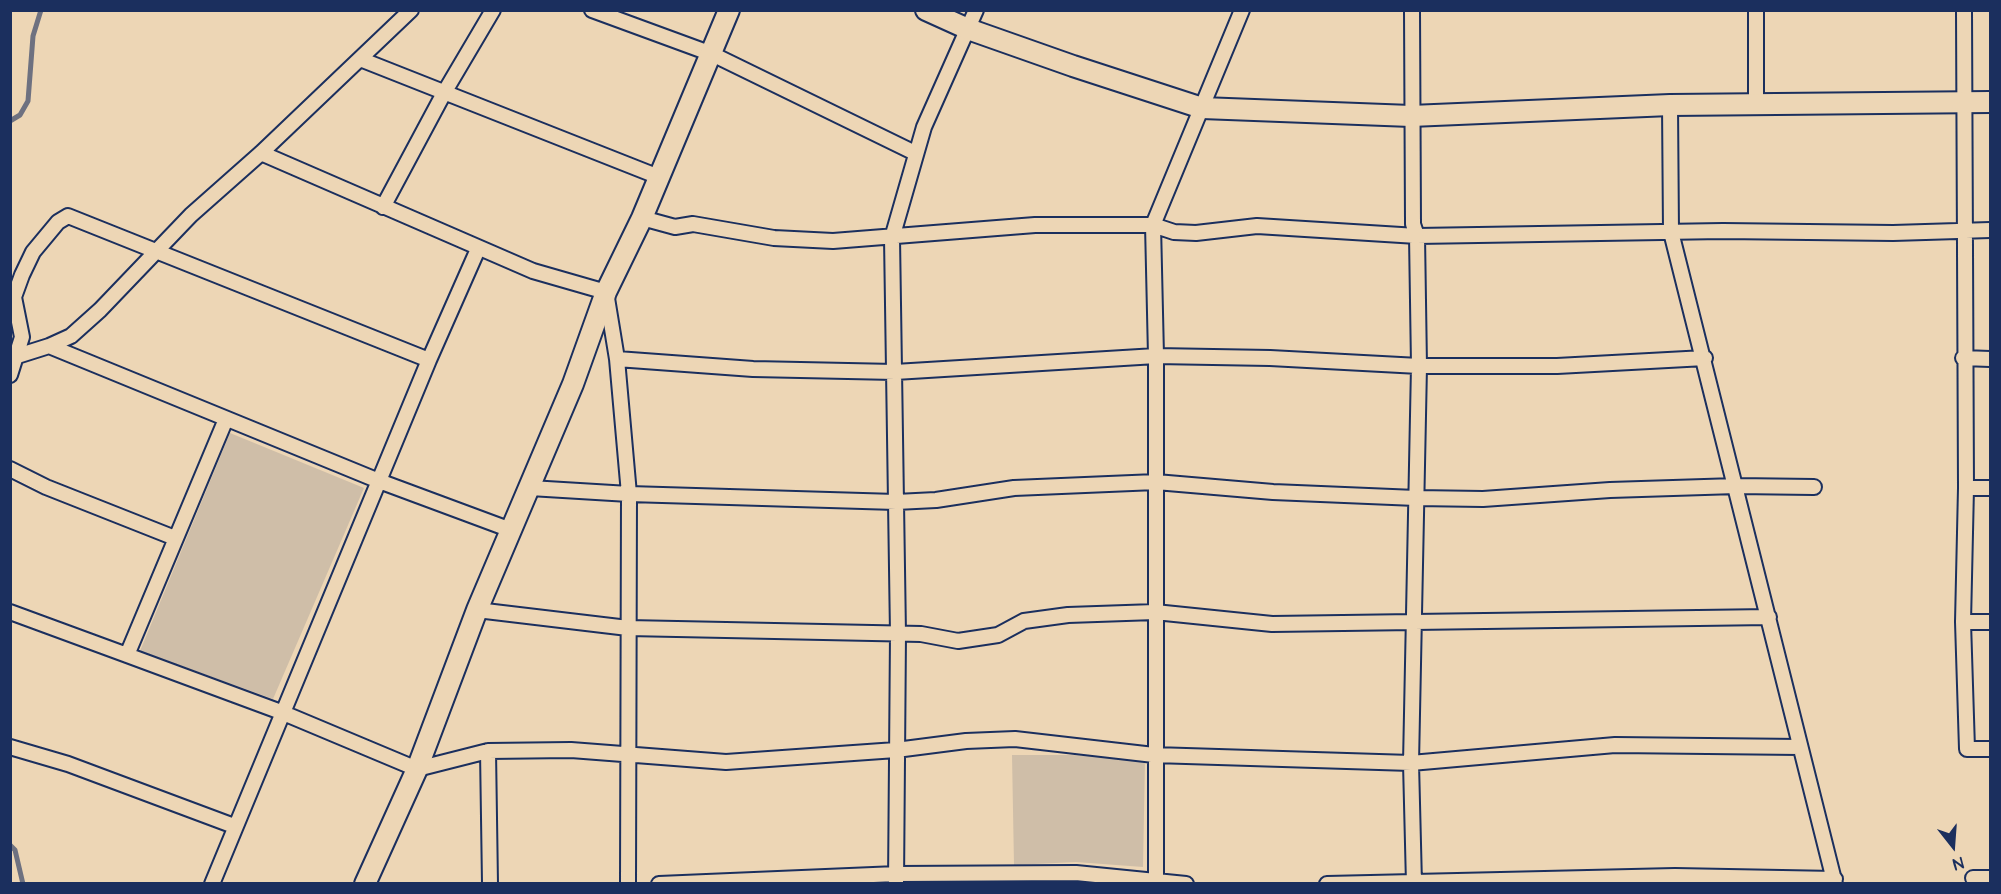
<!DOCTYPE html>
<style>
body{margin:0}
#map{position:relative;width:2001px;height:894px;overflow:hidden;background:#edd6b5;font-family:"Architects Daughter",sans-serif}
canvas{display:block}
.frame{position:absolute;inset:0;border:12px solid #1b2f5e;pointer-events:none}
.north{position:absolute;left:1923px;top:816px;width:60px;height:60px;-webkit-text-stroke:4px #edd6b5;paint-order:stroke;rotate:163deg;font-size:16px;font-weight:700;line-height:24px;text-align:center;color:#1b2f5e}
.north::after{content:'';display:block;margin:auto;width:21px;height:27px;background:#1b2f5e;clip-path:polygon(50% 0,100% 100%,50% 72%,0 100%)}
</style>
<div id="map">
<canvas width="2001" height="894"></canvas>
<div class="frame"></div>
<div class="north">N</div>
</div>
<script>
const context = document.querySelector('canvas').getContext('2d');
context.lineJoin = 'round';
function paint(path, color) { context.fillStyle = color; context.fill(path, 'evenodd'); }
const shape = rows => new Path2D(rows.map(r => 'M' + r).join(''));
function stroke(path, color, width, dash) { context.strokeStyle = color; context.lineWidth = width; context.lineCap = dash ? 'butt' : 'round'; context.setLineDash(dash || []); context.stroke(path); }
paint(shape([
 [230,433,364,488,273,699,140,651],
 [1012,755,1072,755,1145,759,1143,867,1076,862,1014,865]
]), '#cfbea8');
stroke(shape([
 [10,121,20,115,28,101,33,36,41,10],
 [10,845,15,850,23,884]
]), '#6e7180', 5);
const street = shape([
 [592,10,712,54,915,153],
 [1412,10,1413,224,1417,236,1419,366,1411,763,1414,884],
 [1756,10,1756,103],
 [1964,10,1966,488,1963,622,1967,749,1990,749],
 [360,59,659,177],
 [1670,105,1671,232,1835,884],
 [261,153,533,271,606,292,617,359,629,494,628,884],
 [383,207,444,93,493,10],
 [642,218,675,227,693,224,774,238,833,241,1035,225,1153,225,1174,232,1196,233,1257,226,1417,236,1723,231,1893,233,1990,230],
 [49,346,379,481,511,530],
 [11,358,49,346,71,336,100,310,191,215,261,153,411,10],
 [1963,358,1990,359],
 [617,359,753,369,895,372,1156,356,1270,358,1419,366,1557,366,1705,358],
 [10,375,22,337,14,297,22,275,33,252,58,222,68,216,429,360],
 [226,419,127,655,281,712,417,769,488,751,571,750,726,762,896,750,966,741,1015,739,1154,755,1411,763,1615,745,1800,747],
 [10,469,46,487,175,538],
 [530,488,629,494,896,502,936,500,1014,488,1156,482,1273,492,1416,498,1483,499,1610,490,1736,486,1814,487],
 [1966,488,1990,488],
 [477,610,628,628,921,634,958,641,998,635,1024,621,1068,615,1155,612,1272,624,1769,617],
 [10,612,127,655],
 [1963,622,1990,622],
 [10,747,68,764,234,826],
 [488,751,490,884],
 [1973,878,1990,878],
 [212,884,429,360,478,249],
 [659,884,897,874,1076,873,1186,884],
 [896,884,898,634,892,238,924,127,976,10],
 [1156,884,1156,356,1153,225,1242,10],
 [1327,884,1675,876,1835,879]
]);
const secondary = shape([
 [926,10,968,29,1073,66,1202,108,1411,116,1670,105,1990,102],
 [365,884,417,769,477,610,573,384,606,292,642,218,729,10]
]);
stroke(street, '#1b2f5e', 18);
stroke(secondary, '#1b2f5e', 24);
stroke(street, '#edd6b5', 14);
stroke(secondary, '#edd6b5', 20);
</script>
